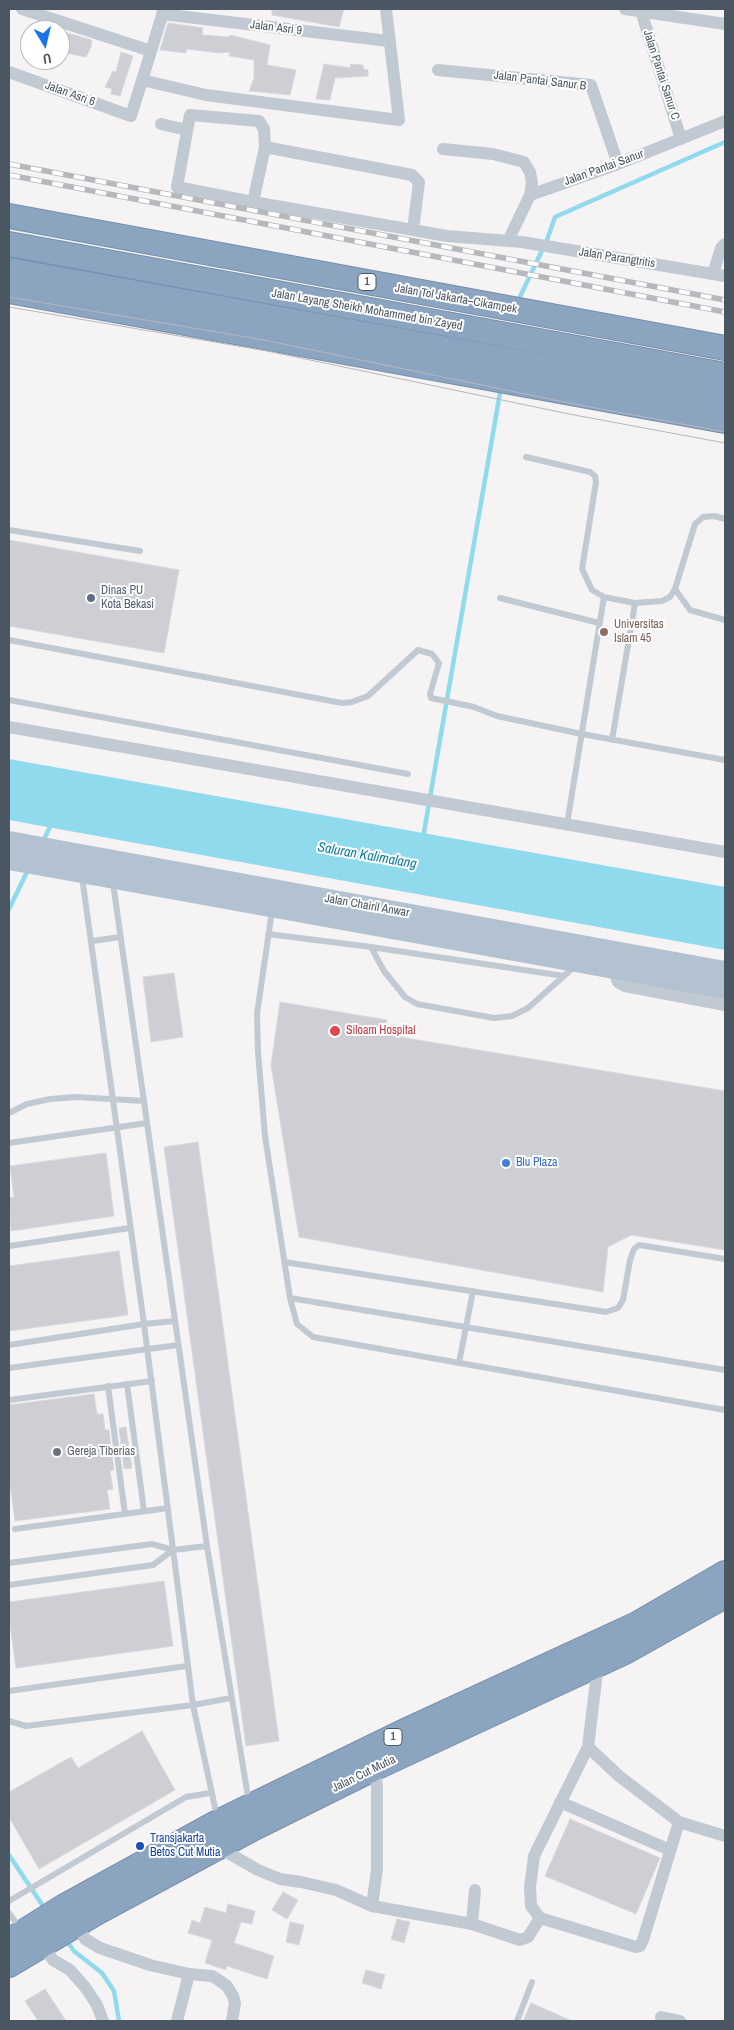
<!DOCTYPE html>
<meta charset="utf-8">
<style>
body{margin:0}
#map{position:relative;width:734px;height:2030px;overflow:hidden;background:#f5f3f3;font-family:"Archivo Narrow",sans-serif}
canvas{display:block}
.frame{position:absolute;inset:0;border:10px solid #4a5661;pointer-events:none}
.north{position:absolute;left:20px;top:20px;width:50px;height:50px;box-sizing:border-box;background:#fff;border:1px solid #b7bbc0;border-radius:50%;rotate:171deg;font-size:14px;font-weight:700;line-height:20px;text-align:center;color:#4a5661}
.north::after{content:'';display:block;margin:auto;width:18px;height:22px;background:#1a73e8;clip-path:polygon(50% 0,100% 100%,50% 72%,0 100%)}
</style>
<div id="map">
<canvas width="734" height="2030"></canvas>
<div class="frame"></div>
<div class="north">U</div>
</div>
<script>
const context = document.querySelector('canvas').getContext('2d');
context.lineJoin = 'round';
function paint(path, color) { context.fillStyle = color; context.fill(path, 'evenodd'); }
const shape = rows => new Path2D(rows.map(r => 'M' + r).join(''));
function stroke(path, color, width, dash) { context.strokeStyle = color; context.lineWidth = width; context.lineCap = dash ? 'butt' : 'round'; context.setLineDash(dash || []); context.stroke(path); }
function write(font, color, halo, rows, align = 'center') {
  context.font = font + ' "Archivo Narrow",sans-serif'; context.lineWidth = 4; context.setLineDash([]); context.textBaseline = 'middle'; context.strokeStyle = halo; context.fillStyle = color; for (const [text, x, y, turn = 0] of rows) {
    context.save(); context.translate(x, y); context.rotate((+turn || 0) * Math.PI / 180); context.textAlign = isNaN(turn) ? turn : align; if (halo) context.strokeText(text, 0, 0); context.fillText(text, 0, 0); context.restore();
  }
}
paint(shape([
 [9,759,725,887,725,950,9,820]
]), '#90daee');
stroke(shape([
 [517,303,547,240,555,217,725,142],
 [423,838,501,387],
 [43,841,52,823],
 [9,909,28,870],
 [9,1855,45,1909],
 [66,1940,74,1951,102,1973,114,1991,119,2021]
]), '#90daee', 4.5);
const building = shape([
 [272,9,344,9,339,27,272,15,272,9],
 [168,23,203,28,202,35,229,37,230,35,270,45,267,65,296,70,290,95,249,91,254,78,254,60,229,56,230,52,219,53,187,49,186,53,160,50,168,23],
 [60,31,92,40,91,47,86,57,60,52,60,31],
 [121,52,133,56,120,96,111,94,112,89,105,87,113,71,116,72,121,52],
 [324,64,351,68,350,64,363,65,363,69,368,70,368,76,335,78,330,100,316,99,324,64],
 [9,540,179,570,164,653,9,626,9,540],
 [174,973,183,1037,151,1042,143,977,174,973],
 [280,1002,387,1020,386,1025,396,1026,394,1036,725,1091,725,1250,631,1235,608,1247,603,1292,299,1237,271,1065,280,1002],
 [198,1142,279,1741,246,1746,164,1147,198,1142],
 [106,1153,114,1216,11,1231,9,1198,14,1197,10,1166,106,1153],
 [119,1251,128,1315,9,1331,9,1266,119,1251],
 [94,1394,97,1414,103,1414,105,1430,109,1430,114,1470,110,1471,113,1489,107,1490,110,1509,15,1521,10,1484,9,1485,9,1405,94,1394],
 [126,1427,132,1468,124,1469,119,1428,126,1427],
 [164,1581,173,1646,16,1668,9,1617,9,1602,164,1581],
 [142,1731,175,1790,39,1869,9,1817,9,1792,71,1757,78,1768,142,1731],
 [570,1819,660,1858,636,1914,545,1876,570,1819],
 [283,1892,298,1900,287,1919,272,1910,283,1892],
 [228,1904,255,1911,252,1924,241,1922,234,1943,274,1956,267,1979,227,1966,226,1970,205,1963,212,1940,188,1933,192,1920,200,1923,205,1907,226,1913,228,1904],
 [397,1919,410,1922,404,1943,391,1939,397,1919],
 [290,1922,304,1925,299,1945,286,1942,290,1922],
 [366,1970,385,1975,381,1989,362,1983,366,1970],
 [45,1989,66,2021,38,2021,25,2001,45,1989],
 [531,2003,572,2021,523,2021,531,2003]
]);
paint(building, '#cdcfd5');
stroke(building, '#d7d9de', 1);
const highway = shape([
 [9,216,725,348],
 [9,244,725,375],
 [9,270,725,399],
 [9,291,725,421],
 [9,1941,63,1907,218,1822,405,1731,637,1624,725,1573],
 [9,1965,96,1913,254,1828,375,1768,625,1652,725,1596]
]);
stroke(highway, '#7690ad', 26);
stroke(shape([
 [526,457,590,472,595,476,596,482,582,569,592,590,604,597],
 [9,530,140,551],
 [675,589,690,610,725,620],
 [500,598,599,623],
 [9,640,342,703,352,702,368,696,418,650,432,654,439,663,430,694,431,698,474,707,497,716,582,734,725,760],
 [9,700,408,774],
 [612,740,635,603],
 [567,824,604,597,635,603,662,601,670,597,675,589,695,524,703,517,714,516,725,519],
 [82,877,144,1324,193,1705,217,1817],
 [113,883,207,1546,249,1803],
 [272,911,257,1014,258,1052,265,1136,290,1298,297,1324,313,1337,725,1410],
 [268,934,371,947,564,976],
 [92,941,120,937],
 [371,947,384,971,405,997,417,1004,494,1018,512,1016,528,1008,575,966],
 [9,1113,27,1104,50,1099,76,1097,144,1101],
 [9,1143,147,1123],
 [9,1246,130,1228],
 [284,1262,606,1312,618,1308,623,1300,630,1260,634,1249,639,1245,725,1259],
 [290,1298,725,1370],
 [9,1345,144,1324,175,1321],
 [459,1363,473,1291],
 [9,1368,178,1345],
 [127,1384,144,1511],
 [108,1386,125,1514],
 [9,1400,152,1381],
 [15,1529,168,1508],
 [9,1563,152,1544,173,1550,207,1546],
 [9,1585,153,1565,173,1550],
 [9,1691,187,1666],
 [9,1721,26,1726,193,1705,231,1698],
 [9,1901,186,1797,210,1793],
 [9,1913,20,1928],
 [517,2021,532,1982]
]), '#c1cad2', 6);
stroke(shape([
 [22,9,151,51],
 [625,9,725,24],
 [641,11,681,139],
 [162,14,389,41],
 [438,70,591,85,618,164],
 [9,72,131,116,164,9],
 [142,80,206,95,399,120,386,9],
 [161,124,187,130],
 [443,149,493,154,524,162,530,172,532,183,530,195],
 [253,202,265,147,412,175,419,182,413,230,253,202,177,187,190,115,259,121,264,129,265,147],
 [413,230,447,236,522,242,725,276],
 [508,241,530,195,618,164,725,121],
 [713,274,721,248,725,244],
 [9,727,725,852],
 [613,969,618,982,625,986,725,1005],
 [598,1664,588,1747,619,1776,679,1822,725,1836],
 [588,1747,534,1856,530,1887,531,1906,540,1918,636,1947,640,1946,643,1940,679,1822],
 [560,1802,670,1850],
 [218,1847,258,1870,280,1879,301,1882,336,1890,372,1906,472,1924,520,1940,528,1937,540,1918],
 [372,1906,377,1869,377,1787,375,1768],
 [77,1924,85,1939,100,1948,150,1965,189,1974,212,1976,217,1979,227,1986,233,1996,235,2003,232,2021],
 [472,1924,475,1890],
 [42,1945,53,1960,70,1970,85,1987,97,2005,103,2021],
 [661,2017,680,2021],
 [177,2021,189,1974]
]), '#c1cad2', 12);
stroke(shape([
 [9,841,725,971],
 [9,860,725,989]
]), '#b3c2d1', 20);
stroke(highway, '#8ba5c1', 24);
stroke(shape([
 [9,297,264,340,569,403,725,432],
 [9,307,267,351,569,414,725,443]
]), '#b5b8bd', 1);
const rail = shape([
 [9,164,725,300],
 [9,175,725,312]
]);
stroke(rail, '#b5b8bd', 5.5);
stroke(rail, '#fff', 4, [11]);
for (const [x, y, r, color] of [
 [91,598,5,"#5c6f8a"],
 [604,632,5,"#8d6e63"],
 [335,1031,6,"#e0444e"],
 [506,1163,5,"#3f7fe0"],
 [57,1452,5,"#6b7280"],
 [140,1846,5,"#1a4fb4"]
]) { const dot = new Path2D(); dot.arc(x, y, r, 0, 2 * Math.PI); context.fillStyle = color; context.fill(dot); stroke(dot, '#fff', 2); }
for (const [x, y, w] of [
 [367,282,18],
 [393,1737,18]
]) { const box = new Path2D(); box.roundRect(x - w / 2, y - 8.5, w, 17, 4); context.fillStyle = '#fff'; context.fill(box); stroke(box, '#4a5661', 1); }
write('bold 11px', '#4a5661', null, [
 ["1",367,282],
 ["1",393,1737]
]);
write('12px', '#4a5661', '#fff', [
 ["Jalan Asri 9",276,28,7],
 ["Jalan Pantai Sanur C",661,75,72],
 ["Jalan Pantai Sanur B",540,81,7],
 ["Jalan Asri 6",70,94,20],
 ["Jalan Pantai Sanur",604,168,-20],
 ["Jalan Parangtritis",617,258,9],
 ["Jalan Tol Jakarta–Cikampek",456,299,10],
 ["Jalan Layang Sheikh Mohammed bin Zayed",367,310,10],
 ["Jalan Chairil Anwar",367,906,10],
 ["Jalan Cut Mutia",364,1774,-26]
]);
write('12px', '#4e5e75', '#fff', [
 ["Dinas PU",101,591],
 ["Kota Bekasi",101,605]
], 'left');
write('12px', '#785e54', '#fff', [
 ["Universitas",614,625],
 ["Islam 45",614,639]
], 'left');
write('12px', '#be3a42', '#fff', [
 ["Siloam Hospital",346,1031]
], 'left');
write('12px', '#366cbe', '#fff', [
 ["Blu Plaza",516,1163]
], 'left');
write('12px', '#5b616d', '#fff', [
 ["Gereja Tiberias",67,1452]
], 'left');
write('12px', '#164399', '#fff', [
 ["Transjakarta",150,1839],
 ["Betos Cut Mutia",150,1853]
], 'left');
write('italic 14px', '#0c7c9b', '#fff', [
 ["Saluran Kalimalang",367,856,10]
]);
</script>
